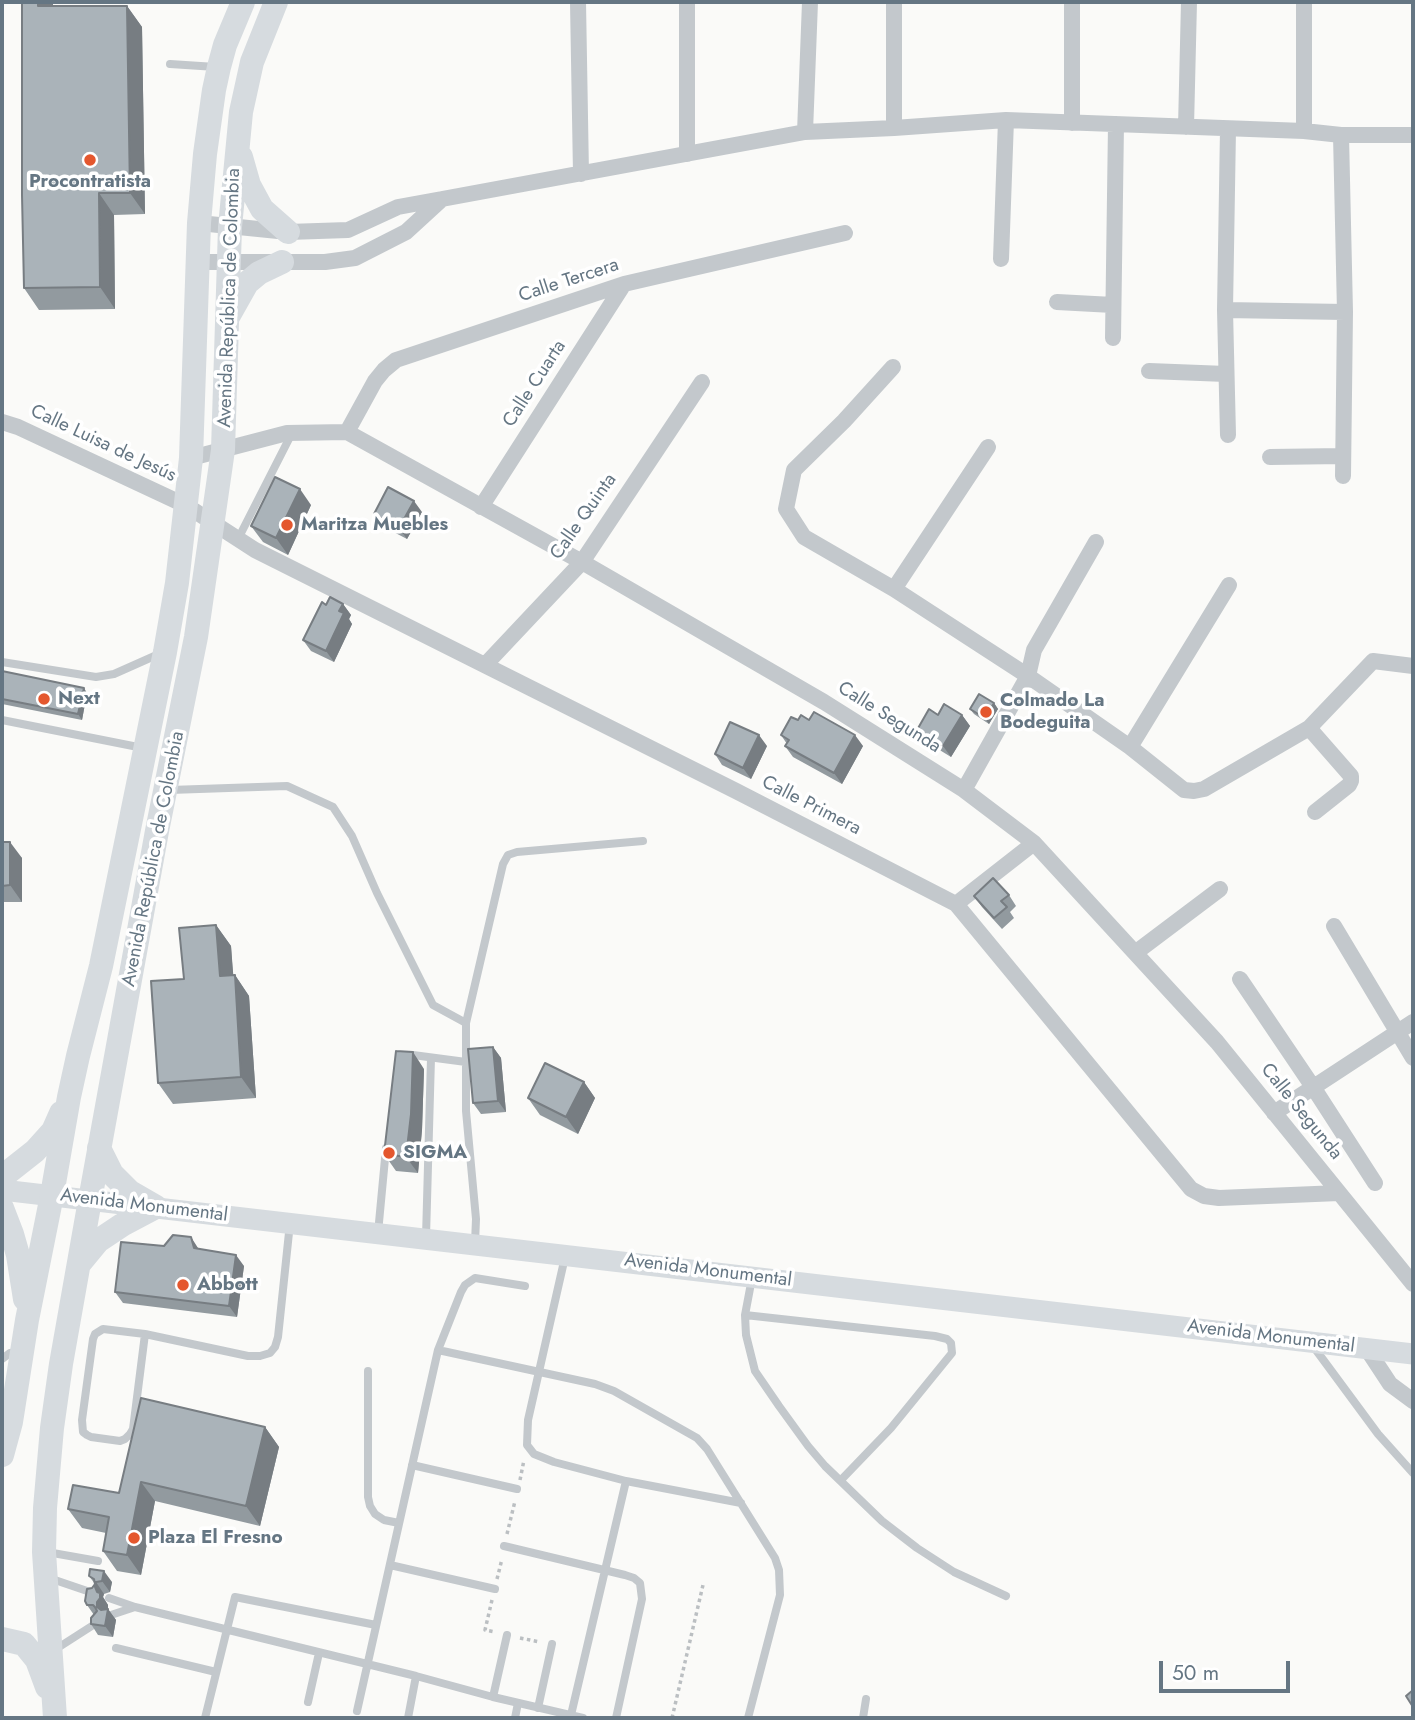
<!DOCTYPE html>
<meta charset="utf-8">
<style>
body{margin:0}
#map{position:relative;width:1415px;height:1720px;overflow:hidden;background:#fafaf8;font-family:Jost,sans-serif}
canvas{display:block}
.frame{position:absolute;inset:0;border:4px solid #657683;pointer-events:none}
.scale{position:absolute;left:1159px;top:1661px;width:131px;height:32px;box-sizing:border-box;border:4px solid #657683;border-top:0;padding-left:9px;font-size:21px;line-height:24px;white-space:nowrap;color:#657683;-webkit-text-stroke:5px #fff;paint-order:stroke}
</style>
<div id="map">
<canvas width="1415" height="1720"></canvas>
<div class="frame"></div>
<div class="scale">50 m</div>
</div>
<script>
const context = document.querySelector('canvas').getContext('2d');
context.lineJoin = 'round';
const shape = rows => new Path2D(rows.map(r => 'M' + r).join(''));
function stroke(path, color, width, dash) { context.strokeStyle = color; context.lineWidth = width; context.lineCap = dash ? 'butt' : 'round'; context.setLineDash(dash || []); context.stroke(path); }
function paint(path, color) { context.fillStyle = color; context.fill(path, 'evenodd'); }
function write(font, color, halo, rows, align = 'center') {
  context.font = font + ' Jost,sans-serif'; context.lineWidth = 7; context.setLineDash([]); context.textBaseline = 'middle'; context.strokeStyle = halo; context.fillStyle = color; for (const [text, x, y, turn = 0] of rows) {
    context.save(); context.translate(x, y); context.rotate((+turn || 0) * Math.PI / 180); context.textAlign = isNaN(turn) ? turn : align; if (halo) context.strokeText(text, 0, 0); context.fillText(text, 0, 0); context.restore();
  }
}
stroke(shape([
 [520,1480,524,1460],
 [507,1534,515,1501],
 [497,1579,502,1559],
 [492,1600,485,1630,495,1632],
 [520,1638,540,1642],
 [672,1718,703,1585]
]), '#bbbfc2', 3.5, [3.5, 3.5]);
stroke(shape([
 [170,64,216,67],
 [238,539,292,433],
 [2,662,96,677,114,674,159,654],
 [2,720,143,748],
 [170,790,287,786,333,807,352,836,377,893,433,1005,466,1023,466,1111,476,1219,475,1243],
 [466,1023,503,864,508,855,517,852,643,841],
 [408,1059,413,1055,466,1062],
 [378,1233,386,1148],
 [426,1237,431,1058],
 [565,1257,528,1420,527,1445,534,1454,554,1462,626,1481,741,1503],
 [752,1278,745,1315,746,1335,755,1371,779,1406,808,1446,825,1466,882,1521,917,1548,954,1572,1006,1596],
 [745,1315,935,1336,947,1339,951,1343,952,1353,891,1428,841,1480],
 [145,1334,133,1429,130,1434,125,1439,120,1441,91,1437,87,1435,83,1432,82,1420,93,1339,95,1334,103,1329,145,1334,248,1356,260,1356,270,1353,275,1347,278,1337,290,1223],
 [1313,1346,1378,1434,1413,1473],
 [438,1350,595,1384,614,1391,697,1438,707,1449,775,1558,779,1570,780,1595,748,1718],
 [2,1359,10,1353,18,1352],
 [368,1371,368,1497,370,1506,375,1514,384,1520,399,1523],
 [412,1465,517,1489],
 [504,1546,625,1575,634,1578,640,1583,642,1599,616,1718],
 [47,1552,98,1561],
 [390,1565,495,1589],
 [49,1578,96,1594],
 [109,1598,135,1607,416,1676,493,1697,583,1718],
 [111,1615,135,1607],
 [116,1648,216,1672],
 [56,1649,98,1622],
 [493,1697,507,1635],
 [308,1702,319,1653],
 [538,1708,552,1644],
 [357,1711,438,1350,461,1292,465,1285,475,1278,525,1286],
 [571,1715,626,1481],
 [205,1718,235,1597,376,1625],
 [408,1718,416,1676],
 [515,1718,518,1703],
 [863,1718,866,1699]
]), '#c3c8cc', 8);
stroke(shape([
 [578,2,581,174],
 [687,2,687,154],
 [894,2,894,128],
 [1072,123,1072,2],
 [1186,127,1189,2],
 [1304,131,1304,2],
 [805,132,810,2],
 [1341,135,1345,312,1343,476],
 [442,199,805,132,894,128,1006,120,1304,131,1341,135,1413,135],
 [1001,259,1006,120],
 [197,262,325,262,355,258,406,232,442,199,398,207,348,230,288,232,199,223],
 [1057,302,1113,305],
 [1225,310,1345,312],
 [1113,338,1116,124],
 [893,367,844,421,794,470,786,509,804,537,894,589,1028,676,1130,747,1184,790,1194,791,1204,789,1309,728,1373,661,1413,666],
 [1149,371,1226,374],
 [2,422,18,427,187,506,255,550,736,791,956,904,1191,1189,1204,1196,1219,1198,1339,1193],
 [347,432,375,381,384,370,396,360,624,284,845,233],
 [1228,435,1225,310,1228,129],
 [1270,457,1343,456],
 [191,458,287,433,347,432,582,562,824,702,964,790,1034,843,1217,1042,1413,1284],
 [481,507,624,284],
 [894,589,988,447],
 [485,665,582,562,702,382],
 [1309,728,1351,776,1351,781,1349,785,1315,812],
 [1130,747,1229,585],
 [964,790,1028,676,1034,650,1096,542],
 [956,904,1034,843],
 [1334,926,1413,1058],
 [1135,953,1220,889],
 [1240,979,1313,1087,1375,1183],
 [1274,1113,1413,1022],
 [1367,1349,1390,1384,1413,1401]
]), '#c3c8cc', 16);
stroke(shape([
 [2,1190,1413,1354]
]), '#d6dbdf', 21);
stroke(shape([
 [241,157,249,185,262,209,288,232],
 [229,315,247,283,259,273,282,262],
 [99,1148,112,1174,130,1192,156,1207],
 [2,1177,35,1151,53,1131,61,1113],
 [2,1208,12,1234,18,1255,25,1299],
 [79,1264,98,1241,122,1225,156,1207],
 [2,1455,11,1422,27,1320,52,1195,69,1097,78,1056,101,966,165,652,177,583,191,458,199,223,205,154,214,90,219,67,225,45,243,2],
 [2,1639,24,1644,37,1660,47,1687],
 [55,1718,44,1552,45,1508,52,1428,61,1364,90,1200,157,831,196,637,223,450,230,227,241,112,252,62,276,2]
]), '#d6dbdf', 24);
paint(shape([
 [22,2,53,2,53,6,127,6,142,27,145,214,114,215,115,309,39,310,24,288],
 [311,505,288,555,263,542,251,526],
 [422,512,407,539,382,526,374,514],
 [343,604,351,615,349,619,352,624,334,662,311,651,303,640,326,605],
 [2,671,87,693,82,720,2,704],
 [994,703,998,709,989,724,974,714,970,709],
 [938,715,962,715,970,726,951,757,925,741,917,730],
 [798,720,863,746,842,784,793,757,785,746,787,744,781,735],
 [767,746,751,779,722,765,715,754],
 [2,842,22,858,22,902,2,902],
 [1009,895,1016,906,1010,912,1014,918,1002,929,982,907,974,896],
 [216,925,231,946,233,976,235,975,249,996,256,1098,173,1104,158,1083,184,979],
 [493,1047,501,1058,506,1112,481,1114,473,1103],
 [424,1069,422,1130,418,1173,396,1171,384,1154],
 [584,1082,595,1098,578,1134,540,1115,528,1098],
 [199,1249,244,1266,237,1317,123,1303,115,1292],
 [141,1398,265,1427,279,1447,260,1526,155,1501,141,1575,117,1571,103,1551,106,1533,82,1528,68,1509,119,1493],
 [89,1576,112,1582,110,1592,104,1594,103,1597,108,1605,108,1609,116,1620,113,1637,98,1635,91,1624,94,1615,87,1605,92,1588,95,1584]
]), '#929a9f');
paint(shape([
 [38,2,53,2,53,28,38,6],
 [127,6,142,27,145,214,130,193],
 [99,193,114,215,115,309,100,287],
 [300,489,311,505,288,555,276,538],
 [414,501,422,512,407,539,399,528],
 [343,604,351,615,349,619,352,624,334,662,326,651,339,611],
 [84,688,87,693,82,720,78,714],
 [994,703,998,709,989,724,985,718],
 [962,715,970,726,951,757,943,746],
 [759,735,767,746,751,779,743,768],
 [855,735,863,746,842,784,834,773],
 [10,842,22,858,22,902,10,885],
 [216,925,231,946,235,997,220,976],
 [235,975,249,996,256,1098,241,1077],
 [493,1047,501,1058,506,1112,498,1101],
 [413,1052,424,1069,422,1130,418,1173,406,1157],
 [584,1082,595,1098,578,1134,566,1117],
 [191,1237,198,1248,202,1259,194,1248],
 [236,1255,244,1266,237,1317,229,1306],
 [265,1427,279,1447,260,1526,246,1506],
 [141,1482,155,1501,141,1575,127,1555],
 [104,1571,112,1582,110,1592,102,1581],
 [96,1582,104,1594,103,1597,108,1605,108,1609,116,1620,113,1637,105,1626,105,1613,97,1607,95,1587]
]), '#777d82');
const building = shape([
 [22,2,38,2,38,6,127,6,130,193,99,193,100,287,24,288,22,195,22,2],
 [275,477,300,489,276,538,251,526,275,477],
 [388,487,414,501,399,528,374,514,388,487],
 [330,597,343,604,339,611,344,613,326,651,303,640,322,602,326,605,330,597],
 [2,671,84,688,78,714,2,699,2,671],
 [979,694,994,703,985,718,970,709,979,694],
 [944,704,962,715,943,746,917,730,929,709,938,715,944,704],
 [814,712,855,735,834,773,785,746,789,740,781,735,791,717,798,720,801,715,809,720,814,712],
 [730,722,759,735,743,768,715,754,730,722],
 [2,842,10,842,10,885,2,886,2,842],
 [993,878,1009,895,1001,901,1007,907,994,918,974,896,993,878],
 [216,925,220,976,235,975,241,1077,158,1083,151,981,184,979,179,928,216,925],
 [493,1047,498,1101,473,1103,468,1049,493,1047],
 [396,1051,413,1052,411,1114,406,1157,384,1154,396,1051],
 [545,1063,584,1082,566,1117,528,1098,545,1063],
 [173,1235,191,1237,194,1248,236,1255,229,1306,115,1292,121,1242,164,1246,173,1235],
 [141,1398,265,1427,246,1506,141,1482,127,1555,103,1551,109,1517,68,1509,73,1485,119,1493,141,1398],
 [90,1569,104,1571,102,1581,96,1582,95,1587,97,1592,100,1593,100,1598,97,1602,97,1607,101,1610,108,1609,105,1626,91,1624,91,1618,97,1611,95,1607,93,1605,87,1605,85,1601,87,1589,92,1588,95,1584,94,1579,89,1576,90,1569],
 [1413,1690,1413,1707,1406,1696,1413,1690]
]);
paint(building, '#aab3b9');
stroke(building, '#777d82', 2);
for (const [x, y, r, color] of [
 [90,160,7,"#e4572e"],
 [287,525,7,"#e4572e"],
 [44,699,7,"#e4572e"],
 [986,712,7,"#e4572e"],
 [389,1153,7,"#e4572e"],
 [183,1285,7,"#e4572e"],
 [134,1538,7,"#e4572e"]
]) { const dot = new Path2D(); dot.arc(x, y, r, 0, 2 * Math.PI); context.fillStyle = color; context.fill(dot); stroke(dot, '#fff', 2.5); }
write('bold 19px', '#657683', '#fff', [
 ["Procontratista",90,182,"center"],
 ["Maritza Muebles",301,525],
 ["Next",58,699],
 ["Colmado La",1000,701],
 ["Bodeguita",1000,723],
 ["SIGMA",403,1153],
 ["Abbott",197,1285],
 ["Plaza El Fresno",148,1538]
], 'left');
write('19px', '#657683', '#fff', [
 ["Calle Tercera",569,281,-18],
 ["Avenida República de Colombia",230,298,-88],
 ["Calle Cuarta",535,384,-57],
 ["Calle Luisa de Jesús",103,444,25],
 ["Calle Quinta",584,517,-55],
 ["Calle Segunda",889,718,32],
 ["Calle Primera",811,806,27],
 ["Avenida República de Colombia",154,859,-79],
 ["Calle Segunda",1301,1112,51],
 ["Avenida Monumental",144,1206,7],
 ["Avenida Monumental",708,1271,7],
 ["Avenida Monumental",1271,1337,7]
]);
</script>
